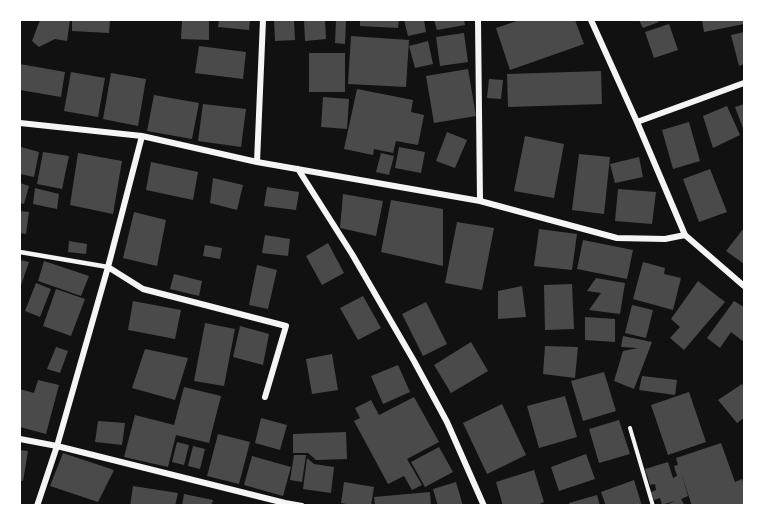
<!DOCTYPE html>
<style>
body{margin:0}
#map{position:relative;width:764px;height:525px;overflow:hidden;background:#111;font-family:Montserrat,sans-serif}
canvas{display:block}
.frame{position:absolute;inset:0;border:21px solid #fff;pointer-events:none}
</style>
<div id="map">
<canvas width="764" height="525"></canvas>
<div class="frame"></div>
</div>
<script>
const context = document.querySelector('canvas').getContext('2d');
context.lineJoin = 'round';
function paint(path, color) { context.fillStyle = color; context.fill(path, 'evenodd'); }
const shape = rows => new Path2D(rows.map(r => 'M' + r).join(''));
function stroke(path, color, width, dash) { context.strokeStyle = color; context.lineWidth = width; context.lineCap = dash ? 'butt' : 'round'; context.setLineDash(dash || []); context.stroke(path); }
paint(shape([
 [40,20,70,20,67,41,55,39,39,47,32,41],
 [72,20,110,20,109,33,72,31],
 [182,20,209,20,209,40,181,39],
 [219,20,250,20,249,30,218,27],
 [274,20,294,20,295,40,275,41],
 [304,20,325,20,326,39,305,41],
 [336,20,346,20,345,44,335,43],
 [360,20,399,20,398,28,360,26],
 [404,20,424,20,426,32,408,36],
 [434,20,464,20,465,25,437,30],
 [520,20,575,20,584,44,510,70,496,28],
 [639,20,657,20,659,22,643,28],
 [702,20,744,20,744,24,704,32],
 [669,24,678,50,654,58,645,32],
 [744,32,744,64,739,66,731,35],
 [464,33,468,62,440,66,436,37],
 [351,36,409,40,406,87,348,84],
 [428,41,433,64,415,68,409,46],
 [199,46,246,52,243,79,195,73],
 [309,53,345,53,345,92,309,92],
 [20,64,65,72,61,97,20,90],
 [468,69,476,116,434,123,426,76],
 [601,71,602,104,508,107,507,74],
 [71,72,105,78,98,117,64,111],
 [111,73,146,79,138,126,103,119],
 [489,79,503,80,501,99,487,98],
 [357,89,413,100,411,112,424,115,418,145,396,141,393,153,374,149,373,155,344,149],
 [154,95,199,103,192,139,147,131],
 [323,97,349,99,347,129,321,127],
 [203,104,246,109,241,147,198,141],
 [744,104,744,131,735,107],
 [727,106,740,135,713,148,703,116],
 [689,122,700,161,673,169,662,130],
 [447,132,467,140,455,168,436,161],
 [525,136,564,144,554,198,514,191],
 [21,147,39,152,34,177,20,174],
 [399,147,425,152,421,173,395,168],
 [43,152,69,156,62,189,37,184],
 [78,153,122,161,113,214,70,205],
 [381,153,394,156,389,175,376,172],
 [579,154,610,157,604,214,572,210],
 [639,157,643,177,615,183,610,164],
 [151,162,198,172,193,200,146,190],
 [710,169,727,212,699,222,683,179],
 [213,178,243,185,237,210,210,203],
 [20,183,29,186,24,204,20,203],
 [267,187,299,192,296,210,264,206],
 [35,188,59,194,57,209,33,204],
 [618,189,656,192,652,224,615,221],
 [343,194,383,201,376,236,340,228],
 [391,200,443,209,443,266,381,252],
 [20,211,29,212,26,234,20,233],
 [134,212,166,220,157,266,123,258],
 [457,222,494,228,482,290,445,283],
 [744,228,744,264,726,251],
 [539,229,577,234,572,270,534,266],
 [265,235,290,239,288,256,262,253],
 [583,240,633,250,627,279,577,269],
 [69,241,87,244,86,254,68,252],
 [328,243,344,273,322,285,306,256],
 [205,245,222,248,220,259,203,256],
 [20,260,29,262,20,288],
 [44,261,89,276,81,296,38,281],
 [643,262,665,268,664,274,681,278,673,310,633,299],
 [257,265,277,270,268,309,249,305],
 [174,274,202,281,199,296,170,289],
 [596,278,625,283,620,314,589,310,601,293,587,291],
 [698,281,725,302,684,350,670,338,680,327,671,319],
 [36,283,51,289,40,317,25,311],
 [572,284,574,329,545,330,544,285],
 [522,286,526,317,498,319,498,291],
 [56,289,85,299,71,336,43,326],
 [363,296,381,328,358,340,340,308],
 [133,301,181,310,175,339,128,330],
 [734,301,744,307,744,342,731,332,720,348,707,338],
 [426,302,447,344,423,356,402,314],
 [632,305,653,310,646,338,625,333],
 [585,317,615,319,615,342,585,340],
 [205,323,235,329,224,386,194,381],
 [240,326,269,334,263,365,233,357],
 [623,336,652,342,634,389,614,381,623,351,638,348,621,347],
 [471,342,488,371,451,393,434,365],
 [545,346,578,347,575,378,543,374],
 [56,347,68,351,60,373,47,369],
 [145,349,188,358,175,400,132,388],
 [332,354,338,390,312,394,306,359],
 [398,365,410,392,383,404,371,376],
 [604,372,616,411,583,421,571,381],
 [642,376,677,380,675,395,639,390],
 [38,380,59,385,46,434,20,427,20,389,34,393],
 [742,384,744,388,744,418,737,423,718,400],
 [184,387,221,396,209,443,176,435,168,467,124,457,135,415,174,425],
 [689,392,706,442,668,455,651,405],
 [565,396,577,437,539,448,527,406],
 [414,397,439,442,407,459,422,485,412,490,404,476,388,484,354,421,360,418,355,408,371,400,379,415],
 [502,404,526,455,487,474,463,423],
 [261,418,287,425,280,450,255,443],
 [619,420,630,454,599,463,589,429],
 [98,421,125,423,122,445,95,442],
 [346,432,347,459,316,460,308,453,293,453,293,434],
 [218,434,250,442,239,484,207,476],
 [177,442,189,445,184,465,172,462],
 [721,443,735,482,742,479,744,485,744,506,692,506,681,473,688,496,681,499,685,506,665,506,674,501,662,505,660,498,654,500,651,492,656,490,655,484,650,485,645,469,668,462,673,478,677,476,674,466,678,465,676,458],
 [193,446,205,449,200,469,188,466],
 [439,447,453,472,425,487,411,462],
 [20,450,28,451,23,481,20,481],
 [63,453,114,470,98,502,50,486],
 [586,454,595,479,559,491,551,467],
 [294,455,306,455,302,482,290,480],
 [252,456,291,467,283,496,244,485],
 [307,458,314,464,334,467,331,493,303,489],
 [534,470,544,502,535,506,503,506,496,482],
 [634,480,642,506,606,506,601,492],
 [344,482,374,487,371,506,357,506,341,503],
 [456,482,463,506,438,506,433,489],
 [133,486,178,493,175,506,130,506],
 [430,492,431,506,375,506,374,497],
 [184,494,213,500,211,506,182,506],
 [597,495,600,506,569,506,569,503]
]), '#4a4a4a');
stroke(shape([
 [630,428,653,506]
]), '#f5f5f5', 4);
stroke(shape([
 [20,252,108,267]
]), '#f5f5f5', 4.5);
stroke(shape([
 [478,20,480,201],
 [591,20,637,122,685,235,744,286],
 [637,122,744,83],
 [20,123,142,136,257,162,480,201,617,238,665,239,685,235],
 [257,162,263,20],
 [298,169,352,254,414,361,447,422,484,506],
 [108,267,143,289,286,326,265,397],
 [20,439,57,446,285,503,302,506],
 [37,506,57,446,108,267,142,136]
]), '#f5f5f5', 6);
</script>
